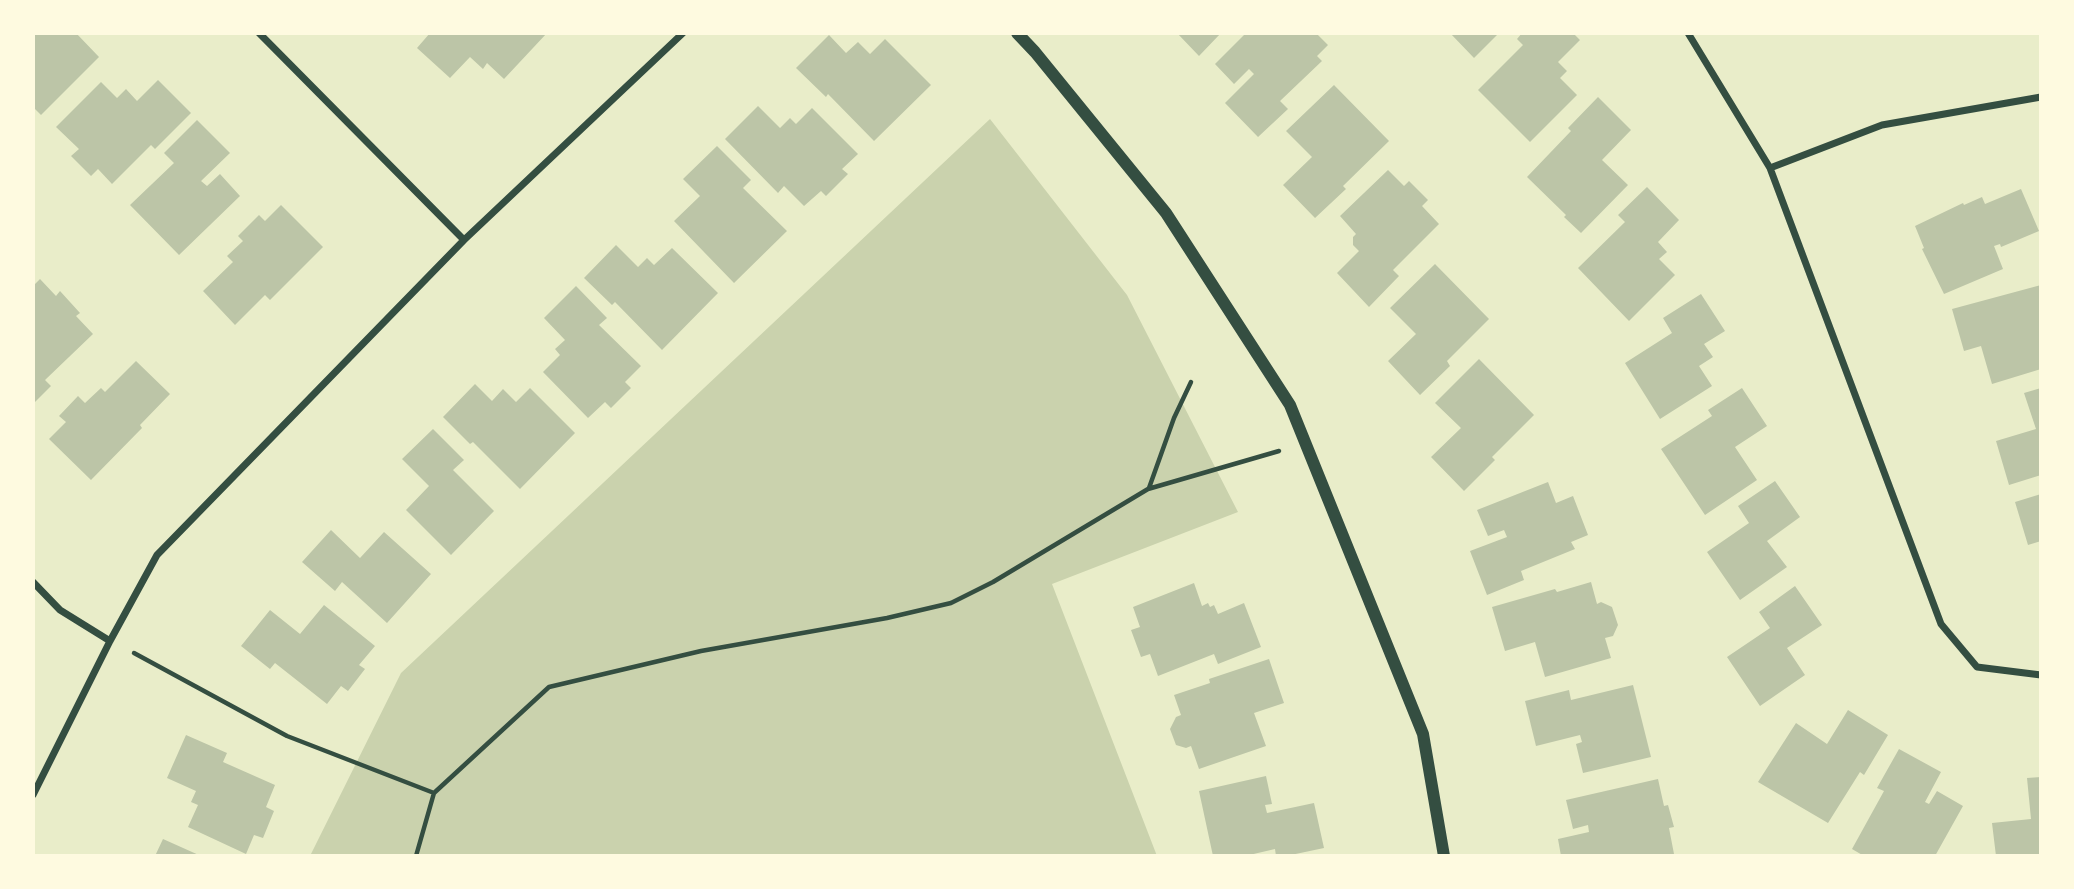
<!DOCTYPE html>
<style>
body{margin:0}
#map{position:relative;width:2074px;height:889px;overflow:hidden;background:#e9edc9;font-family:Arial,sans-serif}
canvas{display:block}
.frame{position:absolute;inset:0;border:35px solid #fefae0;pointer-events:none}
</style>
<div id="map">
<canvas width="2074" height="889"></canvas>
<div class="frame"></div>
</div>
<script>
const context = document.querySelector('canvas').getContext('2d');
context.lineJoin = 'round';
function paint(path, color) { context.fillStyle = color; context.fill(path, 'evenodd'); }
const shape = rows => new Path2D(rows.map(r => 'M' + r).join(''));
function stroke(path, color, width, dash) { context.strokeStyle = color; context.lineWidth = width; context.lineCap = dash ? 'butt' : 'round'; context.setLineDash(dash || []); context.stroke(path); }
paint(shape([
 [990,119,1127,295,1238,512,1052,584,1157,856,310,856,401,673]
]), '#cad2ad');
paint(shape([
 [33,33,76,33,99,57,41,115,33,107],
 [430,33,547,33,504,79,487,63,483,69,470,57,450,78,417,48],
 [1177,33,1221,33,1199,56],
 [1246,33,1316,33,1328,45,1317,56,1322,61,1280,101,1288,109,1258,137,1225,103,1254,74,1249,69,1234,84,1215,64],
 [1450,33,1499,33,1474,58],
 [1522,33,1573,33,1580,40,1558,62,1567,71,1560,78,1577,95,1530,142,1478,90,1523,45,1517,39],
 [829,35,846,53,858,42,870,54,885,39,931,85,874,141,828,94,826,97,796,68],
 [158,80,191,113,155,149,151,145,112,184,98,169,91,176,71,156,79,149,56,127,101,82,117,98,126,89,137,101],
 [1334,85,1389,141,1343,186,1346,189,1315,218,1283,185,1312,157,1286,131],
 [1598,97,1631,130,1602,160,1628,185,1581,233,1564,217,1566,215,1527,177,1571,131,1568,128],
 [758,106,780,128,790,118,796,124,812,108,858,154,842,169,848,174,826,196,821,191,804,206,784,186,778,193,725,139],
 [197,120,230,153,201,181,207,186,220,174,240,196,179,255,130,205,174,163,164,153],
 [717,146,751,180,743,188,787,231,734,283,674,221,700,196,683,179],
 [1388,170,1404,186,1409,181,1428,200,1422,206,1439,224,1393,270,1399,276,1369,307,1337,273,1359,251,1353,245,1353,237,1356,234,1340,216],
 [1647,187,1679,220,1658,242,1667,252,1659,259,1675,275,1629,321,1578,268,1625,222,1618,215],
 [2021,189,2039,231,2001,247,2000,244,1994,246,2003,269,1944,294,1922,249,1924,248,1915,226,1963,203,1964,205,1982,197,1985,204],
 [281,205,323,247,270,300,265,295,235,325,203,291,233,262,227,256,243,241,238,236,259,215,265,221],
 [616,245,638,267,647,258,654,265,672,248,718,293,662,350,615,302,612,305,584,278],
 [1435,264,1489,319,1447,361,1450,366,1420,395,1388,361,1416,334,1390,308],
 [40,279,56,296,60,291,80,313,76,316,93,334,45,380,51,386,33,404,33,286],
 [2041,285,2041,369,1992,384,1981,346,1964,351,1952,309],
 [576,286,607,318,599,325,641,366,625,382,631,388,611,408,605,402,588,418,543,372,560,355,555,349,565,340,544,318],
 [1701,294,1725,331,1704,344,1713,357,1699,366,1712,386,1660,419,1625,363,1672,333,1663,318],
 [1479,359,1534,415,1492,457,1495,460,1464,491,1431,457,1461,428,1435,403],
 [136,361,170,394,140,425,142,428,91,480,49,439,66,422,59,416,78,396,85,403,101,388,105,392],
 [475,384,492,401,503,389,516,402,530,388,575,433,520,489,473,442,470,444,443,417],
 [1742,388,1767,426,1735,447,1757,480,1705,515,1661,449,1712,416,1708,410],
 [2041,388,2041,475,2009,485,1996,441,2036,429,2024,393],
 [433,429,464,460,453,470,494,511,451,555,406,510,429,486,402,459],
 [1775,481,1800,517,1767,541,1787,567,1740,600,1707,552,1749,523,1738,506],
 [1548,482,1556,503,1573,496,1588,535,1571,542,1575,549,1521,571,1524,580,1487,595,1470,551,1507,537,1504,530,1488,536,1477,510],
 [2041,494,2041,541,2028,545,2015,502],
 [331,530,360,558,384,532,431,574,387,623,342,582,335,591,302,562],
 [1591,582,1597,604,1601,602,1612,607,1618,625,1613,636,1605,638,1611,658,1545,677,1535,642,1505,651,1492,607,1555,589,1557,592],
 [1194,583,1202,606,1208,603,1210,607,1214,605,1218,614,1244,603,1261,647,1218,664,1214,654,1158,676,1150,654,1141,657,1131,630,1140,627,1133,607],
 [1795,586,1822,625,1787,648,1805,675,1760,706,1727,657,1770,628,1759,612],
 [324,605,375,646,359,665,365,669,348,691,341,686,327,704,275,663,270,669,241,646,270,610,300,634],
 [1269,659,1284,703,1254,713,1266,746,1199,769,1191,746,1186,748,1176,745,1170,729,1176,717,1181,715,1174,695,1210,683,1209,679],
 [1633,685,1651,757,1583,773,1576,744,1582,742,1580,735,1536,746,1525,701,1569,690,1571,700],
 [1848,710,1888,735,1864,775,1860,772,1828,823,1758,782,1796,723,1827,744],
 [186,735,227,753,223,762,275,785,266,807,274,811,263,838,254,835,246,854,188,827,198,805,191,802,196,791,167,778],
 [1899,749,1941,772,1925,802,1929,804,1937,791,1963,806,1935,856,1864,856,1852,849,1884,791,1877,788],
 [1266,776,1272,804,1265,805,1267,813,1314,803,1324,848,1286,856,1276,856,1275,849,1245,856,1213,856,1199,791],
 [2041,777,2041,856,1996,856,1992,823,2031,819,2027,778],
 [1658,779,1664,806,1668,805,1674,827,1669,828,1674,854,1665,856,1561,856,1558,839,1589,832,1588,825,1573,829,1566,800],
 [163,839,201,856,155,856]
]), '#bcc5a7');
stroke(shape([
 [1149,488,1174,418,1191,382],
 [134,653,287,736,434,793],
 [416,856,434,793,549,687,701,651,887,618,951,603,993,582,1148,489,1279,451]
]), '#344e41', 4.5);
stroke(shape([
 [259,33,464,240],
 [1688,33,1770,168,1941,624,1977,667,2041,675],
 [1770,168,1882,125,2041,97],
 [33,582,60,610,110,641],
 [33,795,110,641,157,555,464,240,683,33]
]), '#344e41', 7);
stroke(shape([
 [1017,33,1035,52,1166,213,1290,405,1423,734,1444,856]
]), '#344e41', 12);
</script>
